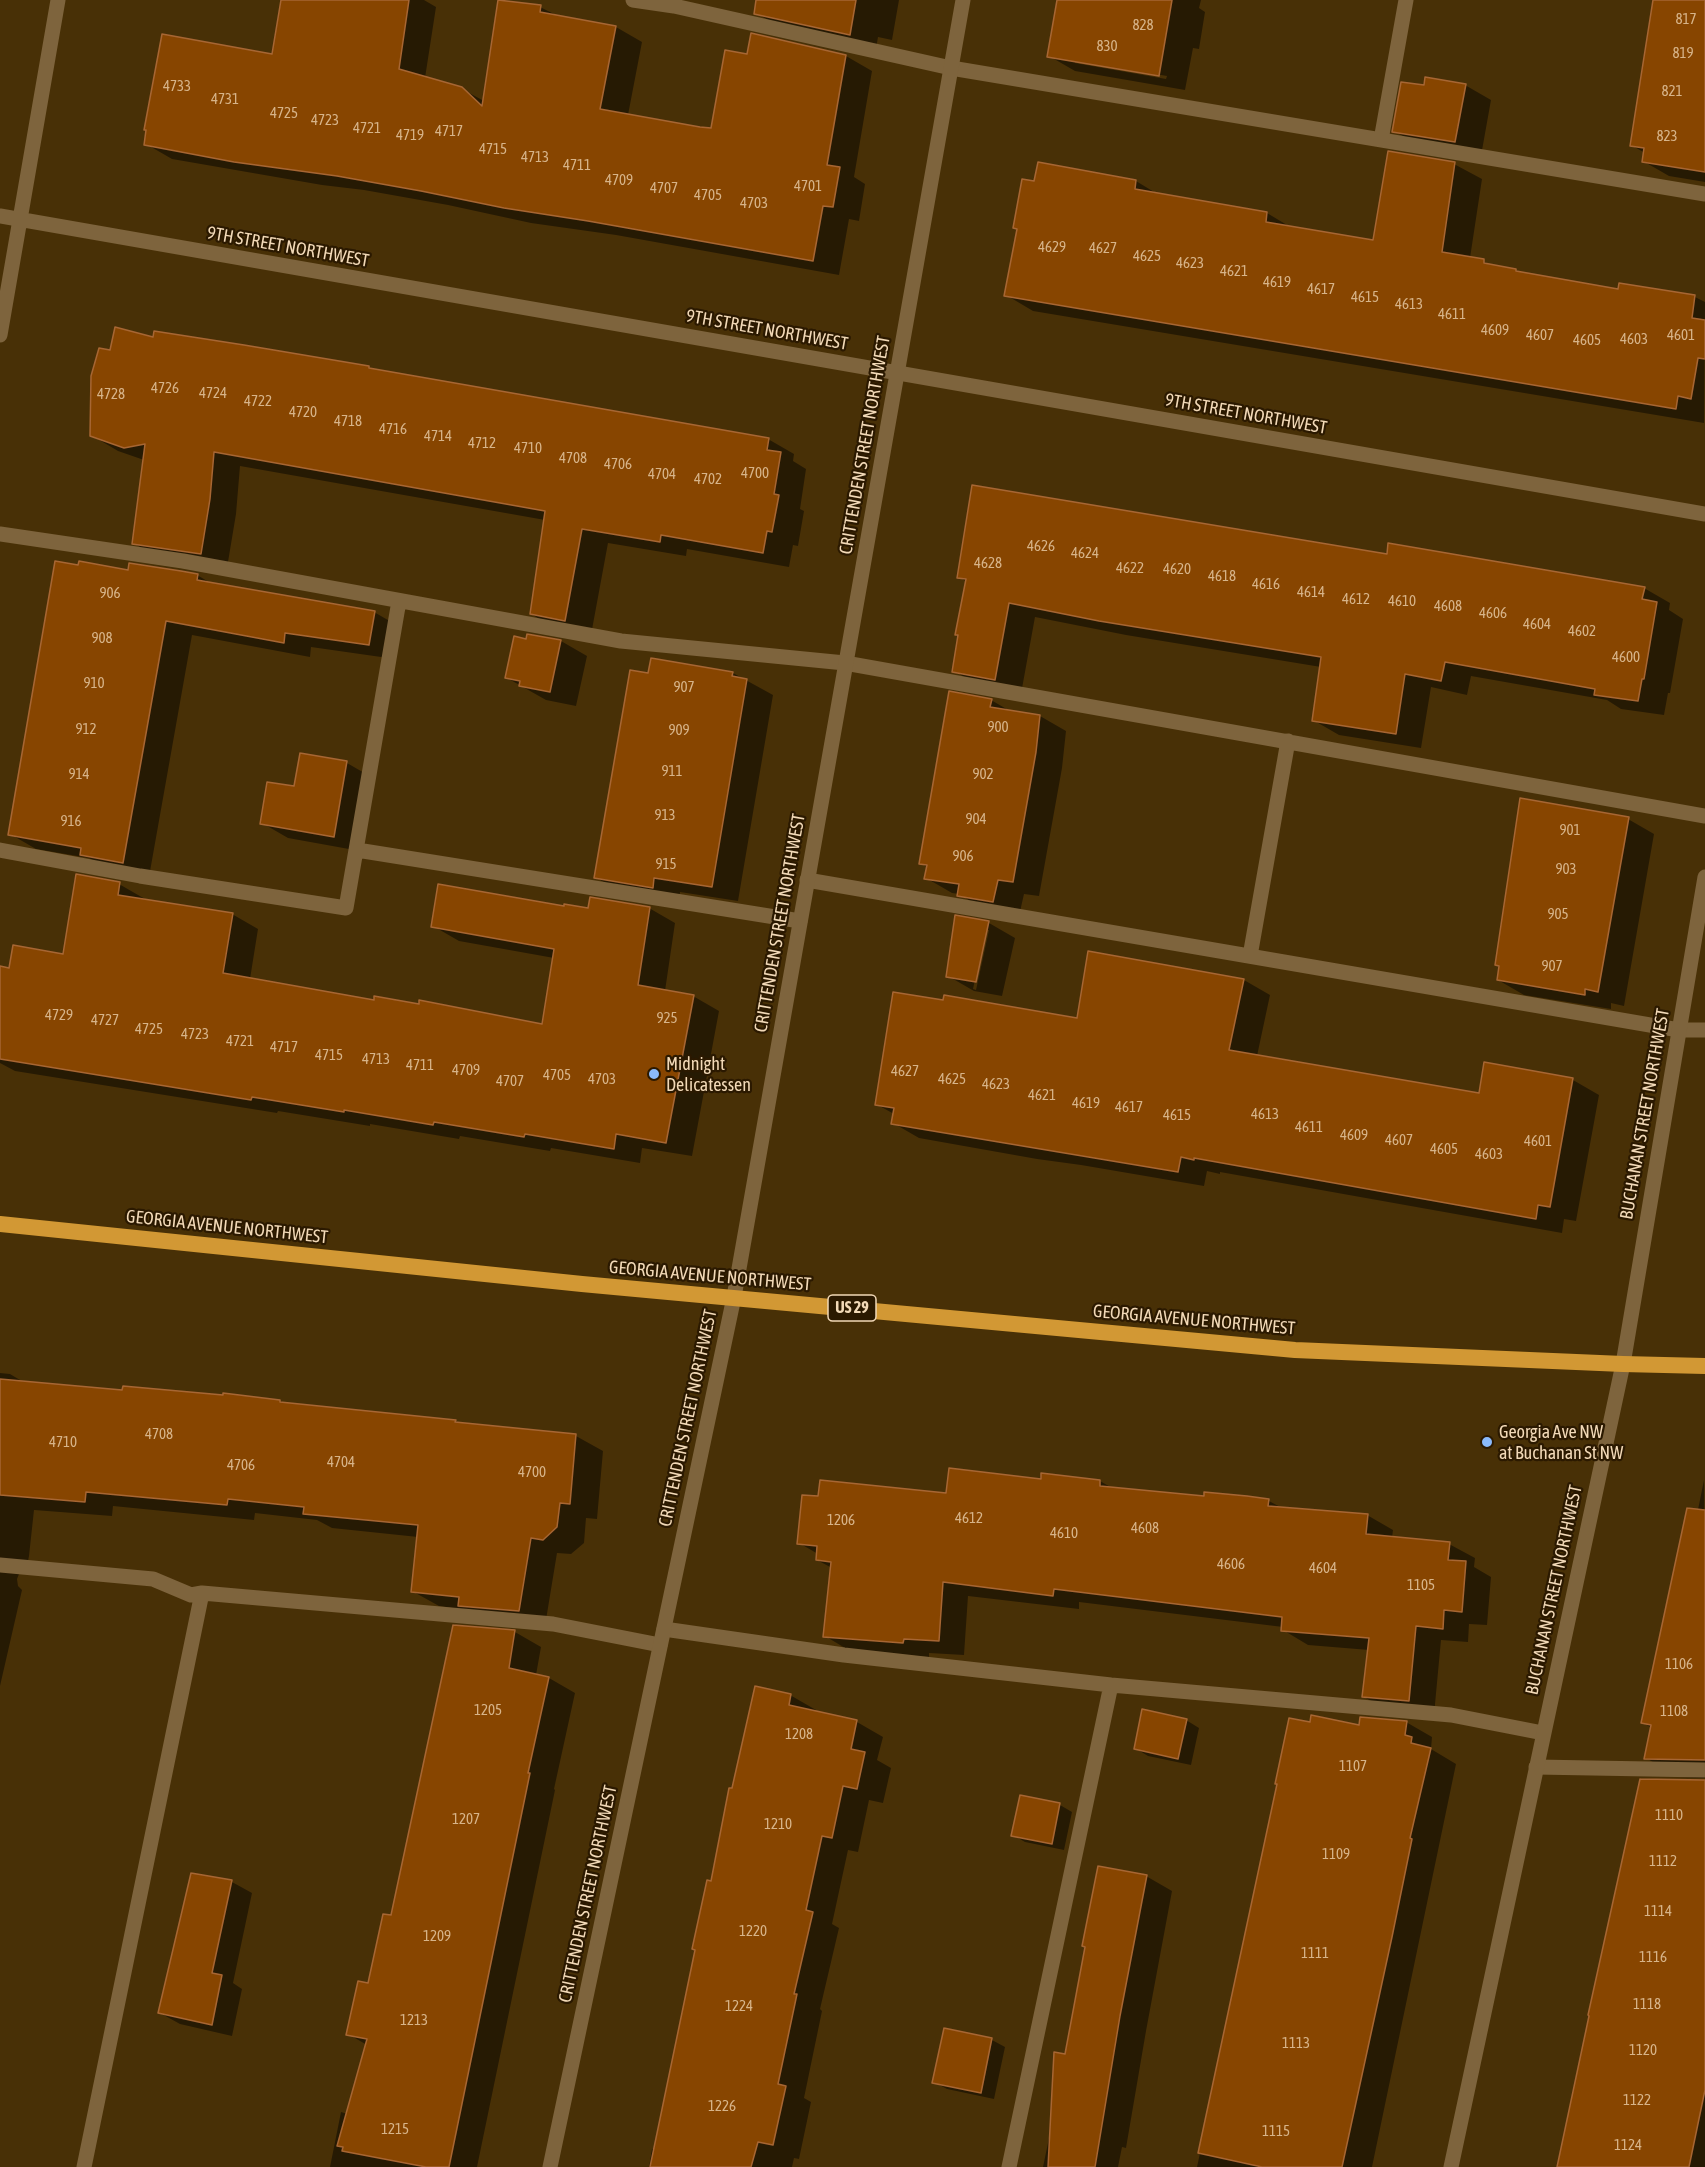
<!DOCTYPE html>
<style>
body{margin:0}
canvas{display:block;background:#483006}
</style>
<canvas width="1705" height="2167"></canvas>
<script>
const context = document.querySelector('canvas').getContext('2d');
context.lineJoin = 'round';
function paint(path, color) { context.fillStyle = color; context.fill(path, 'evenodd'); }
const shape = rows => new Path2D(rows.map(r => 'M' + r).join(''));
function stroke(path, color, width, dash) { context.strokeStyle = color; context.lineWidth = width; context.lineCap = dash ? 'butt' : 'round'; context.setLineDash(dash || []); context.stroke(path); }
function write(font, color, halo, rows, align = 'center') {
  context.font = font + ' "Asap Condensed",sans-serif'; context.lineWidth = 4.5; context.setLineDash([]); context.textBaseline = 'middle'; context.strokeStyle = halo; context.fillStyle = color; for (const [text, x, y, turn = 0] of rows) {
    context.save(); context.translate(x, y); context.rotate((+turn || 0) * Math.PI / 180); context.textAlign = isNaN(turn) ? turn : align; if (halo) context.strokeText(text, 0, 0); context.fillText(text, 0, 0); context.restore();
  }
}
paint(shape([
 [282,0,424,0,436,7,425,78,462,89,484,101,540,7,558,16,616,27,642,42,628,115,712,130,748,55,846,56,872,71,854,177,865,184,859,221,849,219,839,275,616,235,531,223,448,205,364,190,322,185,172,159,146,144,273,56],
 [758,0,899,0,892,40,878,37,876,49,782,28,756,13],
 [1059,0,1201,0,1199,8,1205,12,1199,49,1193,48,1185,90,1075,71,1049,56],
 [1075,60,1167,76,1166,79,1075,63],
 [1655,0,1705,0,1705,182,1669,176,1643,161,1645,153,1631,145],
 [1465,85,1491,100,1481,156,1420,146,1394,131,1425,87],
 [1039,164,1136,181,1159,195,1267,213,1292,228,1374,242,1454,164,1482,179,1470,258,1483,261,1493,266,1516,270,1521,273,1620,290,1621,284,1695,297,1705,302,1704,423,1033,311,1006,295,1036,183],
 [154,339,369,367,375,371,768,439,794,454,793,461,806,469,800,509,804,511,798,546,793,545,789,567,687,549,686,556,608,543,591,635,557,629,531,614,545,520,240,466,236,514,227,568,160,558,133,543,144,460,118,451,91,435,112,352],
 [1388,556,1644,588,1670,603,1669,610,1683,619,1670,693,1668,693,1664,715,1621,709,1607,700,1471,676,1467,695,1431,687,1421,748,1339,735,1313,720,1321,667,1126,635,1035,617,1021,694,980,686,954,671,967,582,959,577],
 [130,572,197,575,214,585,374,612,400,627,395,659,311,647,310,657,192,635,149,877,107,869,89,858,36,849,10,834],
 [527,640,561,641,587,656,576,706,546,700,507,678],
 [652,660,733,673,773,695,738,901,680,892,679,902,621,892,595,877],
 [991,700,1010,711,1040,716,1066,731,1062,768,1039,896,1024,894,1019,916,985,910,959,894,952,893,926,878,928,868,921,863],
 [301,755,347,763,373,778,360,851,288,838,262,823,295,788],
 [1628,819,1654,834,1624,1006,1611,1003,1611,1009,1524,995,1498,980],
 [119,884,145,899,145,900,232,914,258,929,250,979,375,1002,544,1025,554,958,459,941,433,926,565,908,649,908,675,923,665,991,693,996,719,1011,692,1156,642,1148,640,1163,551,1148,550,1151,460,1136,459,1139,370,1124,370,1126,278,1111,277,1113,15,1071,0,1063,0,968,10,970,64,956],
 [989,923,1015,938,1002,996,974,991,948,976],
 [986,930,989,930,976,990,973,989],
 [1244,980,1270,995,1257,1056,1480,1094,1573,1080,1599,1095,1576,1221,1564,1219,1562,1233,1220,1172,1220,1174,1207,1171,1204,1186,1081,1165,1037,1159,919,1138,893,1123,894,1114,876,1104,1078,1019],
 [0,1373,10,1374,25,1383,124,1392,280,1401,284,1403,455,1422,459,1424,576,1436,603,1451,597,1519,586,1518,584,1543,571,1554,557,1553,545,1626,467,1610,439,1606,412,1591,418,1537,332,1528,317,1520,255,1513,254,1520,113,1506,112,1516,34,1510,29,1556,26,1571,19,1574,17,1579,18,1586,22,1590,0,1686],
 [1042,1480,1100,1481,1112,1488,1205,1498,1269,1501,1282,1508,1367,1515,1393,1530,1392,1538,1449,1544,1475,1558,1474,1567,1491,1577,1487,1625,1469,1624,1468,1642,1441,1640,1434,1715,1389,1711,1364,1697,1369,1650,1308,1645,1283,1630,1283,1627,1079,1602,1079,1609,968,1596,964,1655,929,1653,929,1657,850,1651,825,1636,832,1568,817,1560,818,1554,799,1543,948,1494],
 [1704,1480,1705,1778,1678,1777,1646,1758,1652,1728,1643,1723,1687,1564],
 [454,1627,515,1632,541,1647,536,1675,549,1678,575,1693,554,1789,555,1790,477,2167,330,2167,341,2112,348,2114,367,2045,348,2034,369,1985,392,1917],
 [790,1695,816,1710,816,1713,857,1722,883,1737,877,1760,891,1768,883,1803,869,1800,858,1852,848,1850,832,1924,839,1928,820,2009,822,2011,804,2098,811,2102,799,2159,794,2158,792,2167,649,2167,652,2149,656,2150,733,1790],
 [1186,1720,1199,1728,1191,1765,1148,1756,1135,1748],
 [1406,1722,1432,1737,1431,1749,1456,1764,1372,2167,1197,2167,1279,1784,1311,1724,1360,1727],
 [1705,1781,1705,2167,1559,2167],
 [1021,1796,1060,1805,1072,1812,1064,1850,1025,1842,1013,1835],
 [192,1875,232,1882,252,1893,233,1983,242,1989,232,2036,180,2024,160,2013],
 [1146,1876,1172,1891,1146,2031,1126,2148,1122,2147,1118,2167,1043,2167,1066,2056],
 [945,2030,992,2040,1005,2047,994,2099,947,2089,934,2082]
]), '#0007');
const building = shape([
 [281,0,409,0,399,69,462,87,482,106,498,0,541,5,540,12,616,26,600,109,700,127,711,128,725,50,747,54,751,33,846,55,827,165,840,167,833,207,823,206,813,261,588,221,504,208,421,191,337,176,234,162,144,145,146,130,144,130,162,34,272,54,281,0],
 [756,0,856,0,850,35,754,14,756,0],
 [1057,0,1172,0,1159,76,1047,57,1057,0],
 [1653,0,1705,0,1705,172,1642,162,1644,148,1630,146,1653,0],
 [1425,77,1466,84,1455,142,1392,132,1401,82,1424,85,1425,77],
 [1388,151,1455,162,1442,252,1484,259,1484,263,1516,269,1516,271,1618,289,1619,283,1695,295,1692,318,1705,320,1705,359,1698,358,1691,399,1678,396,1676,409,1004,296,1017,229,1013,228,1022,179,1034,181,1038,162,1136,180,1135,189,1267,212,1266,222,1373,240,1388,151],
 [115,327,153,337,154,331,244,345,369,366,369,368,769,438,767,450,781,452,774,494,779,495,772,532,767,531,763,553,661,535,660,542,582,529,565,621,530,614,545,511,214,452,210,499,201,554,132,544,145,444,124,448,90,436,91,376,99,348,110,350,115,327],
 [972,485,1387,554,1388,543,1645,587,1642,599,1657,602,1644,679,1642,679,1638,701,1594,695,1595,689,1445,662,1441,681,1405,674,1396,734,1312,721,1321,657,1099,621,1009,603,995,680,952,672,958,635,955,635,966,579,957,578,972,485],
 [55,561,78,565,79,561,128,570,129,563,181,571,198,574,197,580,375,611,369,645,285,633,284,643,166,621,123,863,80,855,81,848,8,835,55,561],
 [527,634,561,640,550,692,519,686,520,681,505,678,514,636,526,639,527,634],
 [651,658,733,672,732,676,747,679,712,887,654,878,653,888,594,878,630,670,648,673,651,658],
 [949,691,992,699,990,707,1040,715,1036,752,1013,882,998,880,993,902,957,896,959,884,924,879,927,865,919,864,949,691],
 [300,753,347,761,334,837,260,824,267,782,294,786,300,753],
 [1520,798,1629,817,1598,992,1585,989,1585,995,1497,980,1499,966,1495,965,1520,798],
 [76,874,120,882,118,895,233,913,223,973,374,1000,374,996,419,1004,419,1000,542,1024,554,949,431,927,438,884,564,906,564,904,588,908,590,897,650,907,638,985,694,995,666,1143,616,1134,614,1149,525,1134,524,1137,434,1122,433,1125,344,1110,344,1112,252,1097,251,1100,0,1059,0,966,9,968,13,945,63,954,76,874],
 [955,915,989,921,976,982,946,977,955,915],
 [1088,951,1244,979,1229,1050,1479,1093,1484,1062,1573,1078,1550,1207,1538,1205,1536,1219,1194,1158,1194,1160,1181,1157,1178,1172,891,1124,894,1108,875,1105,893,992,943,1000,944,995,1077,1018,1088,951],
 [0,1379,122,1390,123,1386,223,1395,223,1393,280,1400,280,1402,456,1420,455,1422,576,1434,570,1504,560,1503,557,1527,543,1540,531,1538,519,1611,458,1606,459,1597,411,1592,418,1525,303,1514,304,1507,228,1499,227,1505,86,1492,85,1502,0,1495,0,1379],
 [949,1468,1041,1479,1041,1473,1100,1480,1100,1486,1204,1496,1204,1492,1247,1496,1269,1499,1268,1506,1368,1514,1366,1534,1450,1542,1448,1560,1466,1561,1462,1612,1444,1610,1443,1629,1416,1626,1409,1701,1362,1697,1369,1638,1281,1631,1282,1617,1054,1589,1053,1596,943,1582,939,1641,904,1639,903,1643,823,1637,831,1562,816,1560,817,1546,797,1544,802,1495,818,1496,820,1480,946,1493,949,1468],
 [1687,1508,1705,1510,1705,1760,1644,1759,1651,1725,1641,1723,1687,1508],
 [453,1625,515,1630,509,1668,549,1677,528,1773,530,1773,449,2167,426,2167,342,2151,343,2147,337,2146,367,2039,346,2035,358,1981,368,1983,383,1914,391,1915,453,1625],
 [755,1686,791,1694,789,1705,857,1720,851,1749,865,1752,857,1789,843,1786,832,1838,822,1836,806,1910,813,1912,794,1994,797,1994,778,2084,786,2086,773,2145,758,2142,751,2167,650,2167,695,1950,692,1949,707,1880,711,1881,729,1788,732,1788,755,1686],
 [1142,1709,1187,1719,1178,1759,1134,1749,1142,1709],
 [1311,1715,1359,1725,1360,1717,1407,1721,1405,1735,1412,1737,1411,1743,1431,1748,1410,1838,1412,1839,1392,1937,1342,2167,1262,2167,1198,2153,1277,1784,1275,1784,1289,1718,1310,1722,1311,1715],
 [1640,1779,1705,1780,1705,2090,1689,2167,1557,2167,1589,2016,1588,2015,1640,1779],
 [1020,1795,1060,1803,1052,1844,1011,1836,1020,1795],
 [1098,1866,1147,1875,1120,2016,1095,2167,1048,2167,1054,2052,1065,2054,1085,1947,1082,1946,1098,1866],
 [191,1873,232,1880,212,1973,222,1975,212,2025,158,2013,191,1873],
 [944,2028,992,2038,981,2093,932,2083,944,2028]
]);
paint(building, '#874500');
stroke(building, '#a76633', 1.5);
stroke(shape([
 [633,0,674,6,951,68,1705,194],
 [1381,140,1406,0],
 [0,534,183,561,621,641,845,663,1705,816],
 [0,850,140,876,346,908,399,601],
 [357,850,800,921],
 [807,880,1679,1030,1705,1030],
 [1250,956,1288,741],
 [0,1565,153,1579,191,1595,202,1593,553,1624,660,1645],
 [664,1629,844,1655,1111,1685,1451,1715,1543,1733],
 [1536,1767,1705,1770],
 [84,2167,202,1593],
 [1009,2167,1111,1685]
]), '#7e643d', 15);
stroke(shape([
 [0,216,1705,514],
 [0,335,58,0],
 [550,2167,734,1297,963,0],
 [1451,2167,1623,1364,1705,877]
]), '#7e643d', 15);
stroke(shape([
 [0,1224,582,1284,1295,1350,1623,1364,1705,1366]
]), '#d29834', 16);
for (const [x, y, r, color] of [
 [654,1074,6,"#8abafc"],
 [1487,1442,6,"#8abafc"]
]) { const dot = new Path2D(); dot.arc(x, y, r, 0, 2 * Math.PI); context.fillStyle = color; context.fill(dot); stroke(dot, '#2b1900', 2); }
write('15px', '#d7b489', null, [
 ["817",1686,19],
 ["828",1143,25],
 ["830",1107,46],
 ["819",1683,53],
 ["4733",177,86],
 ["821",1672,91],
 ["4731",225,99],
 ["4725",284,113],
 ["4723",325,120],
 ["4721",367,128],
 ["4717",449,131],
 ["4719",410,135],
 ["823",1667,136],
 ["4715",493,149],
 ["4713",535,157],
 ["4711",577,165],
 ["4709",619,180],
 ["4701",808,186],
 ["4707",664,188],
 ["4705",708,195],
 ["4703",754,203],
 ["4629",1052,247],
 ["4627",1103,248],
 ["4625",1147,256],
 ["4623",1190,263],
 ["4621",1234,271],
 ["4619",1277,282],
 ["4617",1321,289],
 ["4615",1365,297],
 ["4613",1409,304],
 ["4611",1452,314],
 ["4609",1495,330],
 ["4607",1540,335],
 ["4601",1681,335],
 ["4603",1634,339],
 ["4605",1587,340],
 ["4726",165,388],
 ["4724",213,393],
 ["4728",111,394],
 ["4722",258,401],
 ["4720",303,412],
 ["4718",348,421],
 ["4716",393,429],
 ["4714",438,436],
 ["4712",482,443],
 ["4710",528,448],
 ["4708",573,458],
 ["4706",618,464],
 ["4700",755,473],
 ["4704",662,474],
 ["4702",708,479],
 ["4626",1041,546],
 ["4624",1085,553],
 ["4628",988,563],
 ["4622",1130,568],
 ["4620",1177,569],
 ["4618",1222,576],
 ["4616",1266,584],
 ["4614",1311,592],
 ["906",110,593],
 ["4612",1356,599],
 ["4610",1402,601],
 ["4608",1448,606],
 ["4606",1493,613],
 ["4604",1537,624],
 ["4602",1582,631],
 ["908",102,638],
 ["4600",1626,657],
 ["910",94,683],
 ["907",684,687],
 ["900",998,727],
 ["912",86,729],
 ["909",679,730],
 ["911",672,771],
 ["914",79,774],
 ["902",983,774],
 ["913",665,815],
 ["904",976,819],
 ["916",71,821],
 ["901",1570,830],
 ["906",963,856],
 ["915",666,864],
 ["903",1566,869],
 ["905",1558,914],
 ["907",1552,966],
 ["4729",59,1015],
 ["925",667,1018],
 ["4727",105,1020],
 ["4725",149,1029],
 ["4723",195,1034],
 ["4721",240,1041],
 ["4717",284,1047],
 ["4715",329,1055],
 ["4713",376,1059],
 ["4711",420,1065],
 ["4709",466,1070],
 ["4627",905,1071],
 ["4705",557,1075],
 ["4703",602,1079],
 ["4625",952,1079],
 ["4707",510,1081],
 ["4623",996,1084],
 ["4621",1042,1095],
 ["4619",1086,1103],
 ["4617",1129,1107],
 ["4613",1265,1114],
 ["4615",1177,1115],
 ["4611",1309,1127],
 ["4609",1354,1135],
 ["4607",1399,1140],
 ["4601",1538,1141],
 ["4605",1444,1149],
 ["4603",1489,1154],
 ["4708",159,1434],
 ["4710",63,1442],
 ["4704",341,1462],
 ["4706",241,1465],
 ["4700",532,1472],
 ["4612",969,1518],
 ["1206",841,1520],
 ["4608",1145,1528],
 ["4610",1064,1533],
 ["4606",1231,1564],
 ["4604",1323,1568],
 ["1105",1421,1585],
 ["1106",1679,1664],
 ["1205",488,1710],
 ["1108",1674,1711],
 ["1208",799,1734],
 ["1107",1353,1766],
 ["1110",1669,1815],
 ["1207",466,1819],
 ["1210",778,1824],
 ["1109",1336,1854],
 ["1112",1663,1861],
 ["1114",1658,1911],
 ["1220",753,1931],
 ["1209",437,1936],
 ["1111",1315,1953],
 ["1116",1653,1957],
 ["1118",1647,2004],
 ["1224",739,2006],
 ["1213",414,2020],
 ["1113",1296,2043],
 ["1120",1643,2050],
 ["1122",1637,2100],
 ["1226",722,2106],
 ["1215",395,2129],
 ["1115",1276,2131],
 ["1124",1628,2145]
]);
for (const [x, y, w] of [
 [852,1308,48]
]) { const box = new Path2D(); box.roundRect(x - w / 2, y - 13, w, 26, 4.5); context.fillStyle = '#2b1900'; context.fill(box); stroke(box, '#f2d9b7', 1.5); }
write('bold 16px', '#f2d9b7', null, [
 ["US 29",852,1308]
]);
write('18px', '#f2d9b7', '#2b1900', [
 ["9TH STREET NORTHWEST",288,247,10],
 ["9TH STREET NORTHWEST",767,330,10],
 ["9TH STREET NORTHWEST",1246,414,10],
 ["CRITTENDEN STREET NORTHWEST",865,445,-80],
 ["CRITTENDEN STREET NORTHWEST",780,923,-80],
 ["BUCHANAN STREET NORTHWEST",1645,1114,-80],
 ["GEORGIA AVENUE NORTHWEST",227,1227,6],
 ["GEORGIA AVENUE NORTHWEST",710,1276,5],
 ["GEORGIA AVENUE NORTHWEST",1194,1320,5],
 ["CRITTENDEN STREET NORTHWEST",688,1418,-78],
 ["BUCHANAN STREET NORTHWEST",1554,1590,-78],
 ["CRITTENDEN STREET NORTHWEST",588,1894,-78]
]);
write('18px', '#f2d9b7', '#2b1900', [
 ["Midnight",666,1064],
 ["Delicatessen",666,1085],
 ["Georgia Ave NW",1499,1432],
 ["at Buchanan St NW",1499,1453]
], 'left');
</script>
